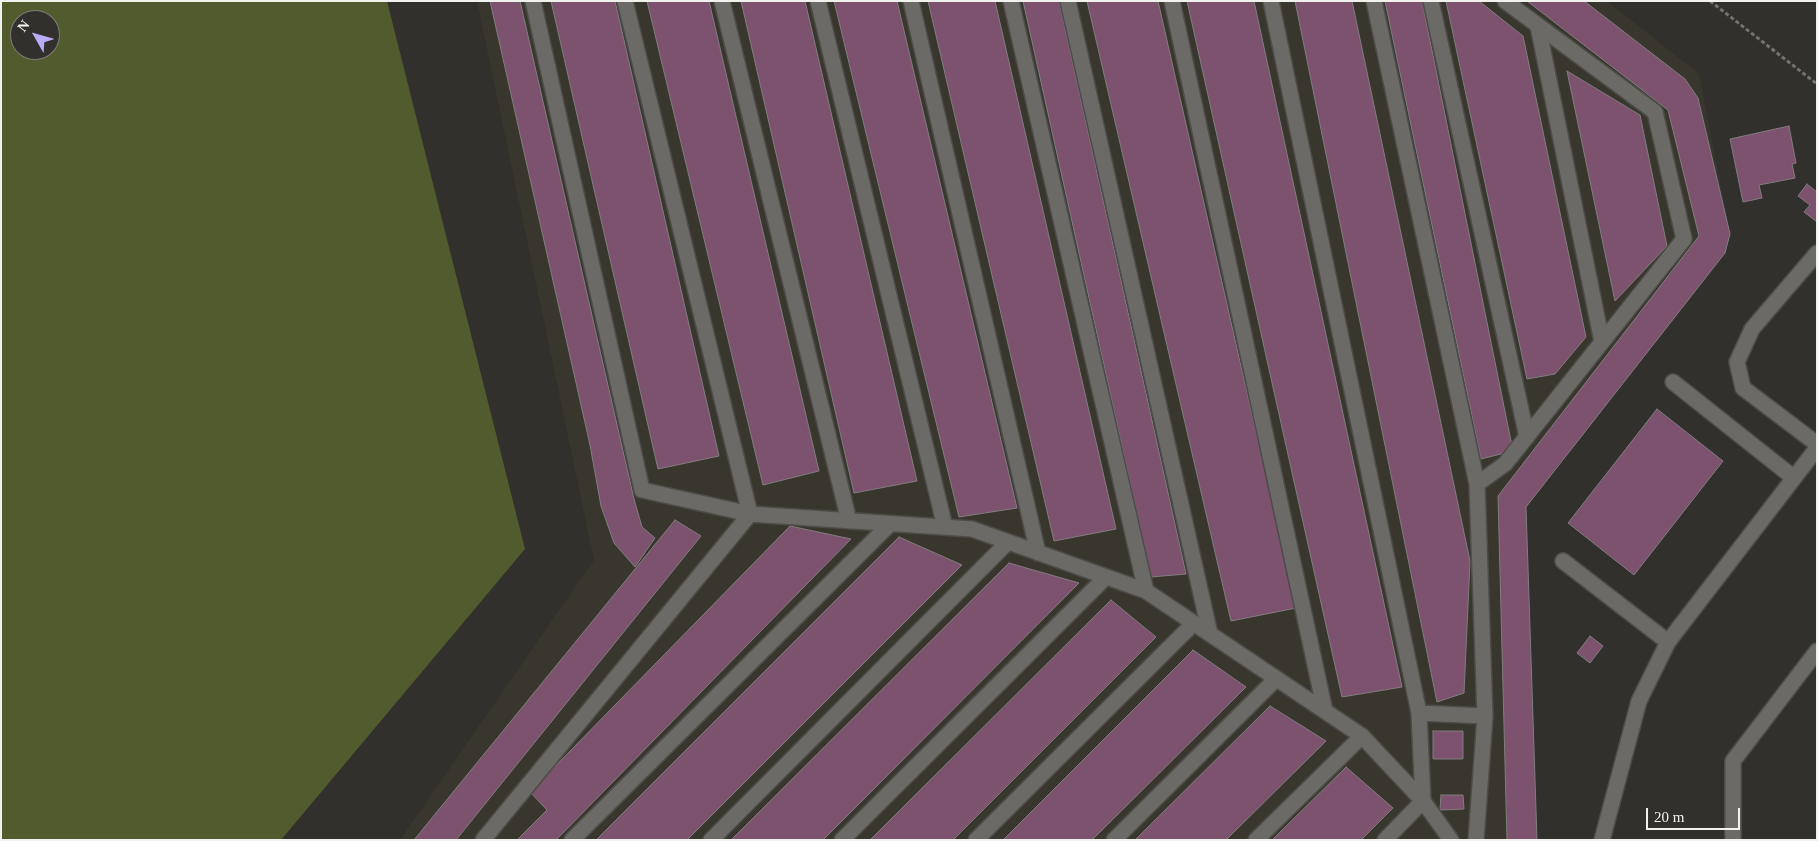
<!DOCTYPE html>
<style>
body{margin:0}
#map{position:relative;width:1818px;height:841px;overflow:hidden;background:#31302c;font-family:"Times New Roman",serif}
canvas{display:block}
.frame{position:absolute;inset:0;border:2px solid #f1f1ee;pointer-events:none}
.north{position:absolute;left:10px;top:10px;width:50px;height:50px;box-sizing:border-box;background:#31302c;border:1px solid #7e7d7a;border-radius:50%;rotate:308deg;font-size:14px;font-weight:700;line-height:20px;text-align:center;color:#f1f1ee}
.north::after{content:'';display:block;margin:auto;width:18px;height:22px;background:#bbaaf6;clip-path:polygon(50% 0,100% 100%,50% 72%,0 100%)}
.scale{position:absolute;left:1646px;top:808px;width:94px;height:22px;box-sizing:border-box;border:2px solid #f1f1ee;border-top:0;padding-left:6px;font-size:15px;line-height:18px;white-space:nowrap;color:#f1f1ee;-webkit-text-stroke:4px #31302c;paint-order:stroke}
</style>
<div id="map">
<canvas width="1818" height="841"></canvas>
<div class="frame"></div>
<div class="north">N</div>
<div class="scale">20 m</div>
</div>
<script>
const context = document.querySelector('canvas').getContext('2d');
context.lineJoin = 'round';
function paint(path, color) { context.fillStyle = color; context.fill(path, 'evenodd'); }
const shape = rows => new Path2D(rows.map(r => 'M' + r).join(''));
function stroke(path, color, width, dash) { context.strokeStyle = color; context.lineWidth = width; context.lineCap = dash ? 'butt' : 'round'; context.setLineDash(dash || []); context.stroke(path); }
paint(shape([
 [477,1,1607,1,1699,74,1730,234,1725,253,1526,508,1537,840,400,840,594,560]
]), '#39372d');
paint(shape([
 [1,1,387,1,525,549,281,840,1,840],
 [20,20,50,20,50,50,20,50]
]), '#525b2d');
const building = shape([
 [490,1,520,1,634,499,642,527,655,538,635,567,614,543,601,506,590,445,490,1],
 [551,1,615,1,719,456,658,469,551,1],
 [647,1,709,1,819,471,763,485,647,1],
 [741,1,805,1,917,481,854,493,741,1],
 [834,1,897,1,1017,508,959,517,834,1],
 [928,1,995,1,1116,529,1054,541,928,1],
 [1023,1,1059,1,1186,574,1151,577,1023,1],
 [1087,1,1158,1,1296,608,1231,621,1087,1],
 [1187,1,1254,1,1402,687,1342,697,1187,1],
 [1295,1,1352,1,1470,561,1464,693,1437,702,1295,1],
 [1385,1,1422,1,1513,451,1481,459,1385,1],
 [1446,1,1479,1,1523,36,1586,337,1555,374,1527,379,1446,1],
 [1527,1,1584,1,1685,79,1698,98,1730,234,1725,253,1526,507,1537,840,1507,840,1498,496,1699,236,1668,110,1527,1],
 [1567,71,1640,115,1667,246,1615,301,1567,71],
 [1789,126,1796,163,1792,164,1795,178,1759,185,1762,198,1743,202,1730,139,1789,126],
 [1807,184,1817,192,1817,222,1804,212,1810,205,1798,196,1807,184],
 [1657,409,1723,461,1634,575,1568,523,1657,409],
 [675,520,701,536,456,840,414,840,675,520],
 [790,526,851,539,556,840,517,840,547,810,530,792,790,526],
 [899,537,962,565,687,840,596,840,899,537],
 [1009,563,1079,583,823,840,731,840,1009,563],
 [1111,600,1156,637,953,840,870,840,1111,600],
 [1590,636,1603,646,1590,663,1577,653,1590,636],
 [1193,650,1246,687,1092,840,1003,840,1193,650],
 [1270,706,1326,741,1226,840,1135,840,1270,706],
 [1433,731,1463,731,1463,759,1433,759,1433,731],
 [1346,767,1393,808,1361,840,1272,840,1346,767],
 [1441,795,1463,795,1464,809,1440,810,1441,795]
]);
paint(building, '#7d526f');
stroke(building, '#817d7f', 1);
const service = shape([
 [533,1,642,490,750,514,972,529,1146,591,1362,736,1423,801,1451,840],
 [722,1,849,521],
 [818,1,945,527],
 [911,1,1038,553],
 [1011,1,1146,591],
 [1068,1,1210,634],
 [1172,1,1325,711],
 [1271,1,1419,713,1423,801,1385,840],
 [1374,1,1477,484],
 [1431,1,1527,437],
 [1538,26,1602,342],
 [1817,253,1752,329,1737,362,1743,388,1817,444],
 [1673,382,1794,478],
 [1563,561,1668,642],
 [1419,713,1485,716],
 [483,840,750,514,625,1],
 [572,840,890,524],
 [711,840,1008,542],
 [842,840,1106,577],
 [976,840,1194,623],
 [1114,840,1276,679],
 [1256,840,1362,736],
 [1476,840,1485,716,1477,484,1505,464,1684,239,1655,112,1505,1],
 [1602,840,1639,701,1668,642,1817,448]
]);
const minor = shape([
 [1733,840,1733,761,1817,651]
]);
stroke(service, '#4d4c49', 18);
stroke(minor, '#4d4c49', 18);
stroke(shape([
 [1710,1,1817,84]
]), '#74736f', 3, [4, 2.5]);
stroke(service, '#6b6a66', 15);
stroke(minor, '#6b6a66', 15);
</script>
